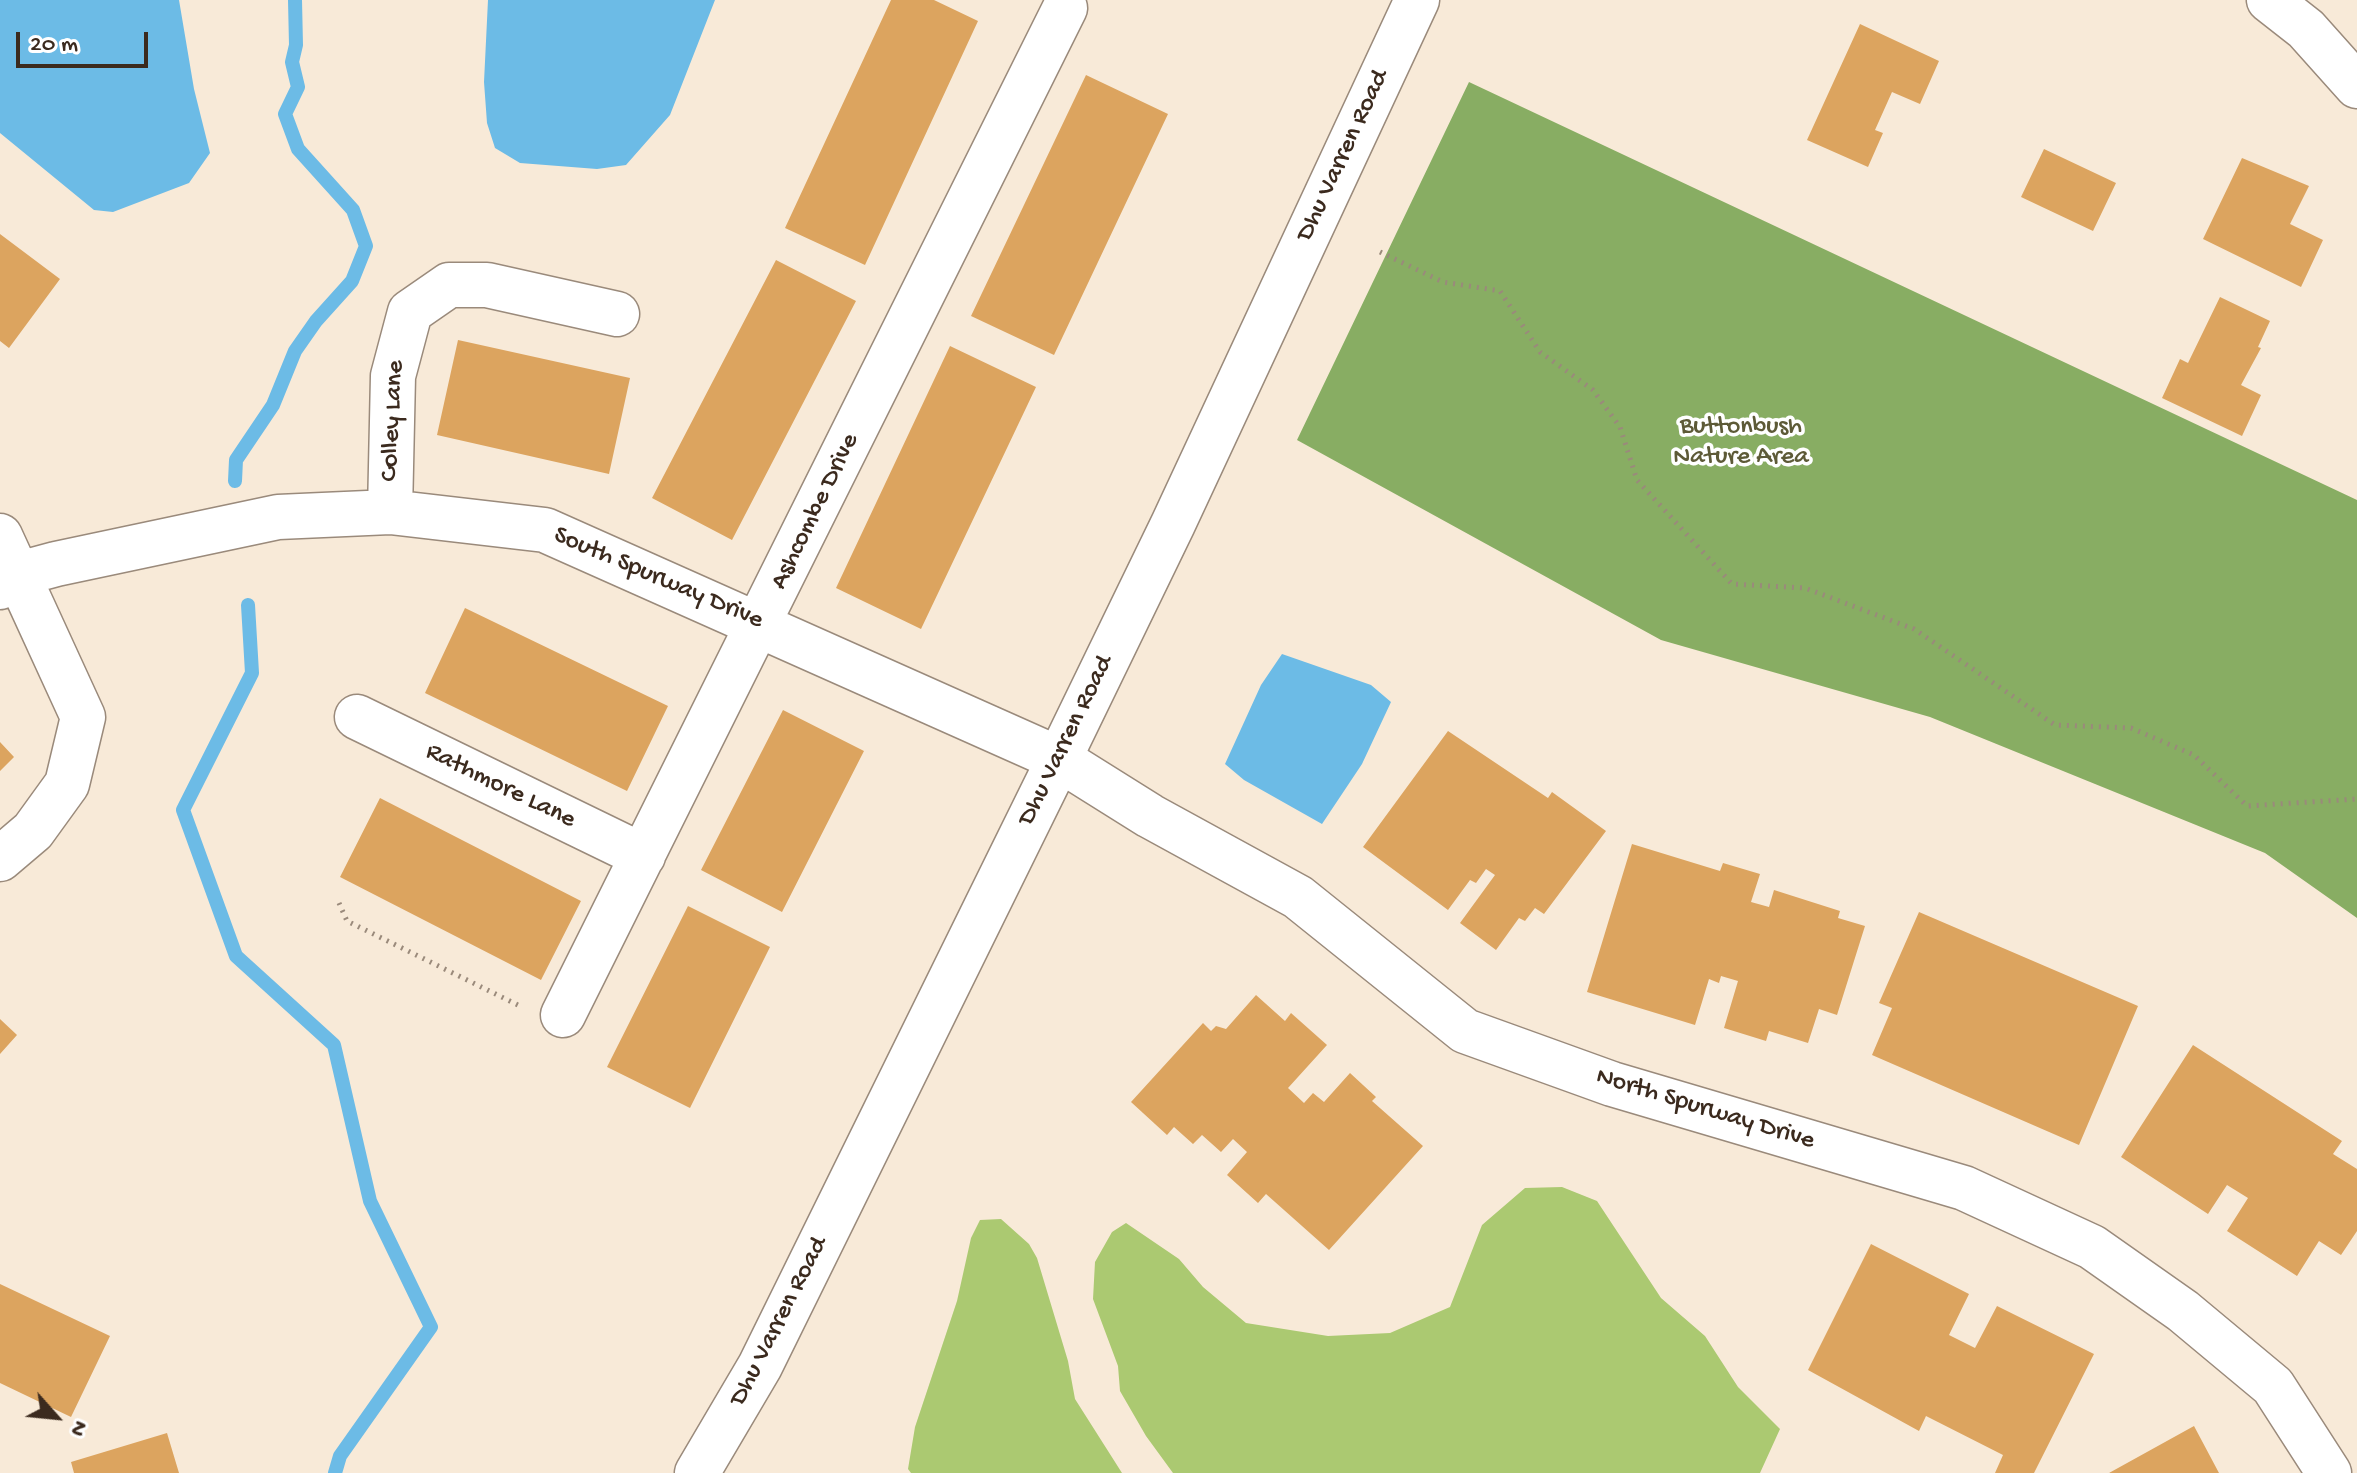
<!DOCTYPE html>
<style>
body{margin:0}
#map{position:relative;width:2357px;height:1473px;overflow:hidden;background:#f8ead8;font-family:"Gochi Hand",sans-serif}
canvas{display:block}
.north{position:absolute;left:16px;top:1377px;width:80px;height:80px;-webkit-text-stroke:6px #fff;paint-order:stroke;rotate:117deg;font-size:22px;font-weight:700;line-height:32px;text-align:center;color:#3b2a1e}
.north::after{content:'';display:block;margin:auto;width:28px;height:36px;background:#3b2a1e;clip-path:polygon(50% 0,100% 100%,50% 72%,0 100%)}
.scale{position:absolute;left:16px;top:32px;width:132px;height:36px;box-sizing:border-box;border:4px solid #3b2a1e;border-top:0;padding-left:10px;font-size:24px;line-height:28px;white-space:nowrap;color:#3b2a1e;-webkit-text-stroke:6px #fff;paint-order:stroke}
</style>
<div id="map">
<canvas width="2357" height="1473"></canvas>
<div class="north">N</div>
<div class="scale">20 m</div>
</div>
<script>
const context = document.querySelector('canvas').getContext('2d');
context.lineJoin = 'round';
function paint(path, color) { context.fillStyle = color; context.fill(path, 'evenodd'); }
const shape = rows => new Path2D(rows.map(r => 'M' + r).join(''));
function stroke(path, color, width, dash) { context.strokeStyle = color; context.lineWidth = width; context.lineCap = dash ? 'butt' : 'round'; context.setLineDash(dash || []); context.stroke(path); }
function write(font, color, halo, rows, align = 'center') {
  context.font = font + ' "Gochi Hand",sans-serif'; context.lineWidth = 7; context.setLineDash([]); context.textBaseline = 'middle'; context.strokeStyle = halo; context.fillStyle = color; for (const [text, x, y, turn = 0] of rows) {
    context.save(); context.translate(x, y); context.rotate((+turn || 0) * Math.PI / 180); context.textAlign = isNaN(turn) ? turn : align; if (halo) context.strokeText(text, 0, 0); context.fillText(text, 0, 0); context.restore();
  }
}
paint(shape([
 [1562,1187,1597,1201,1661,1298,1705,1336,1738,1387,1780,1429,1760,1473,1173,1473,1146,1436,1120,1391,1118,1366,1093,1299,1095,1262,1112,1232,1126,1223,1179,1259,1203,1287,1246,1323,1328,1336,1390,1333,1450,1307,1482,1225,1525,1188],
 [1001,1219,1029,1244,1037,1258,1068,1361,1075,1399,1122,1473,911,1473,908,1469,915,1427,957,1301,971,1238,980,1220]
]), '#abc971');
paint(shape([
 [1469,82,2357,500,2357,918,2265,853,1930,717,1661,640,1297,440]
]), '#88ad63');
paint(shape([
 [0,0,179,0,194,89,210,153,189,183,113,212,94,210,0,133],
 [488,0,715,0,670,115,626,165,597,169,520,163,495,148,487,123,484,82],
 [1282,654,1371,685,1391,702,1362,764,1322,824,1244,780,1225,764,1261,685]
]), '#6cbbe6');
stroke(shape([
 [235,481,236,460,273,405,295,351,316,321,352,281,366,246,353,210,298,149,285,114,298,87,292,62,296,45,295,0],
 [248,605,252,673,183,810,236,956,334,1045,370,1201,431,1327,340,1456,335,1473]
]), '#6cbbe6', 14);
paint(shape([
 [891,0,934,0,978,21,865,265,785,228],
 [1860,24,1939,61,1920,104,1892,92,1875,130,1883,133,1868,167,1807,140],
 [1086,75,1168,114,1054,355,971,316],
 [2044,149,2116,183,2093,231,2021,197],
 [2242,158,2309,186,2290,224,2323,240,2301,287,2203,239],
 [0,234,60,279,9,348,0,341],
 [776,260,856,301,732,540,652,498],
 [2220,297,2270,321,2258,347,2261,348,2241,385,2261,395,2242,436,2162,398,2180,359,2188,363],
 [458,340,630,378,609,474,437,435],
 [950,346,1036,387,921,629,836,588],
 [465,608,668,706,627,791,425,693],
 [783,710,864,751,782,912,701,870],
 [1448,731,1548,798,1552,792,1606,831,1544,914,1535,908,1525,921,1519,918,1496,950,1460,923,1495,875,1486,869,1476,883,1470,880,1448,910,1363,847],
 [0,742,14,757,0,771],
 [380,798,581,901,541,980,340,877],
 [1632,844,1720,871,1723,863,1760,874,1751,902,1769,907,1774,890,1840,911,1838,918,1865,926,1837,1015,1819,1009,1808,1043,1769,1031,1766,1041,1724,1028,1738,981,1721,976,1719,983,1709,979,1695,1025,1587,992],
 [688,906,770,947,690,1108,607,1067],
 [1919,912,2138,1006,2079,1145,1872,1055,1892,1008,1879,1003],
 [1256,995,1285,1021,1291,1013,1327,1045,1288,1088,1304,1103,1313,1093,1324,1102,1350,1073,1376,1097,1372,1101,1423,1146,1329,1250,1266,1194,1258,1203,1227,1175,1247,1152,1233,1139,1221,1152,1202,1135,1193,1144,1174,1127,1167,1135,1131,1102,1203,1023,1211,1031,1216,1026,1226,1029],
 [0,1019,17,1035,0,1054],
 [2193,1045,2342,1141,2333,1154,2357,1169,2357,1231,2341,1255,2319,1241,2297,1276,2227,1231,2248,1198,2227,1185,2208,1214,2121,1157],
 [1871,1244,1969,1294,1949,1335,1975,1348,1997,1306,2094,1354,2034,1473,1995,1473,2003,1455,1926,1416,1919,1431,1808,1370],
 [0,1284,110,1336,71,1417,0,1383],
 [2194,1426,2219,1473,2109,1473],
 [167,1433,179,1473,74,1473,71,1462]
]), '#dca45f');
const street = shape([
 [2269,0,2306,29,2357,86],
 [390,512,393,376,410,312,449,285,487,285,617,314],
 [0,536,83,717,67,784,33,831,0,859],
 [0,587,19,574,56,564,278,517,390,512,545,530,1059,759,1150,816,1298,897,1465,1031,1612,1084,1964,1188,2092,1247,2183,1311,2273,1386,2329,1473],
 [357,717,643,856],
 [563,1015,1065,8]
]);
const secondary = shape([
 [697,1473,760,1366,1059,759,1173,524,1417,0]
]);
stroke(street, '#9a8a7b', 47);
stroke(secondary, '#9a8a7b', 47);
stroke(shape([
 [1380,252,1443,282,1500,291,1540,352,1593,390,1620,427,1637,480,1732,584,1805,588,1914,629,2055,725,2131,728,2194,755,2247,806,2357,799],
 [339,903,347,921,522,1007]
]), '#9a8a7b', 5, [2, 6]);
stroke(street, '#fff', 44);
stroke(secondary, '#fff', 44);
write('26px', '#3b2a1e', '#fff', [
 ["Dhu Varren Road",1344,156,-65],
 ["Colley Lane",394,421,-87],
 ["Ashcombe Drive",816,512,-64],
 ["South Spurway Drive",658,579,23],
 ["Dhu Varren Road",1067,741,-64],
 ["Rathmore Lane",500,787,26],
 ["North Spurway Drive",1705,1110,17],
 ["Dhu Varren Road",780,1322,-63]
]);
write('26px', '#5d5a37', '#fff', [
 ["Buttonbush",1741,428],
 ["Nature Area",1741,458]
]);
</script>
